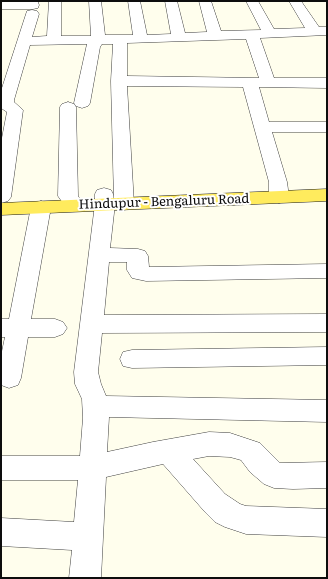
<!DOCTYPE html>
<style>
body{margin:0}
#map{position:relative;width:328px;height:579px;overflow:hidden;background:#fffeed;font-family:Literata,serif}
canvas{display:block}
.frame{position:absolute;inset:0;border:2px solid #0d0d0d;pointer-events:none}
</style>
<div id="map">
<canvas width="328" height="579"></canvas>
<div class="frame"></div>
</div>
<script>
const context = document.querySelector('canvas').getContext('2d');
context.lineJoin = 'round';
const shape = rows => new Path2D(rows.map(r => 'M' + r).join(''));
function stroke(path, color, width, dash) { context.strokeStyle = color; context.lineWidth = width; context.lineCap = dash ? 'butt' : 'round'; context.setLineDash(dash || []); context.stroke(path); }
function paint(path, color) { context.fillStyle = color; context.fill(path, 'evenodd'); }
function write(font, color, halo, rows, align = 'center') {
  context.font = font + ' Literata,serif'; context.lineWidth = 4; context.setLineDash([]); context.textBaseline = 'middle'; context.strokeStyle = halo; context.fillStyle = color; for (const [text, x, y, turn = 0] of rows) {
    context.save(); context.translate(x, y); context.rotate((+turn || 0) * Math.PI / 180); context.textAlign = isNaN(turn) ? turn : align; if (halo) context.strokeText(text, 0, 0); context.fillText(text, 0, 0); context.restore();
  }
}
const minor = shape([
 [1,1,33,1,38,2,39,5,38,8,33,9,1,9,1,1],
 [49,1,61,1,61,36,91,36,89,1,101,1,105,35,133,35,128,1,140,1,147,35,171,34,165,1,177,1,185,33,207,32,199,1,211,1,221,31,261,30,246,1,258,1,274,29,305,28,289,1,301,1,319,27,327,27,327,35,260,38,274,78,327,78,327,88,259,87,269,122,327,122,327,132,272,132,287,182,289,197,286,201,279,203,272,201,269,197,269,182,243,87,127,86,134,204,131,208,124,210,117,208,115,204,110,248,138,249,145,251,148,256,149,267,327,264,327,278,146,281,132,278,127,270,127,262,109,262,104,315,327,314,327,332,102,333,98,372,101,384,106,396,327,400,327,422,109,417,107,452,153,442,209,432,230,433,260,443,280,463,327,462,327,488,293,489,274,488,264,484,250,472,241,460,230,457,209,456,193,459,225,494,240,504,246,506,327,509,327,537,246,534,225,527,215,522,205,512,163,464,106,477,101,578,69,578,72,550,1,546,1,518,74,522,78,480,1,480,1,456,80,456,83,418,82,399,75,384,74,372,95,204,95,194,97,190,104,188,111,190,113,194,114,201,111,81,113,44,102,44,100,47,90,103,88,106,82,108,76,106,74,103,87,44,30,45,14,100,14,102,23,110,11,197,8,201,1,203,1,143,7,112,1,108,1,91,27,11,32,10,37,11,39,14,32,37,47,36,49,1],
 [246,39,259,78,127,76,127,43,246,39],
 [68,102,74,104,76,107,78,196,84,205,81,209,74,211,67,209,58,196,60,107,62,104,68,102],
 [41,201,48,203,51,207,31,319,55,319,63,322,67,328,63,334,55,337,28,337,21,378,18,385,9,388,1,385,1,356,5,337,1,337,1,319,9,319,31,207,34,203,41,201],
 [327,347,327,365,132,368,123,366,120,359,123,352,132,350,327,347]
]);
const major = shape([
 [327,189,327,201,1,215,1,203,327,189]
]);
stroke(minor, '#404040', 1);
stroke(major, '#1e1e1e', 1);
paint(minor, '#fff');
paint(major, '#ffeb5d');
write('13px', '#0d0d0d', '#fff', [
 ["Hindupur - Bengaluru Road",164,202,-2]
]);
</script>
